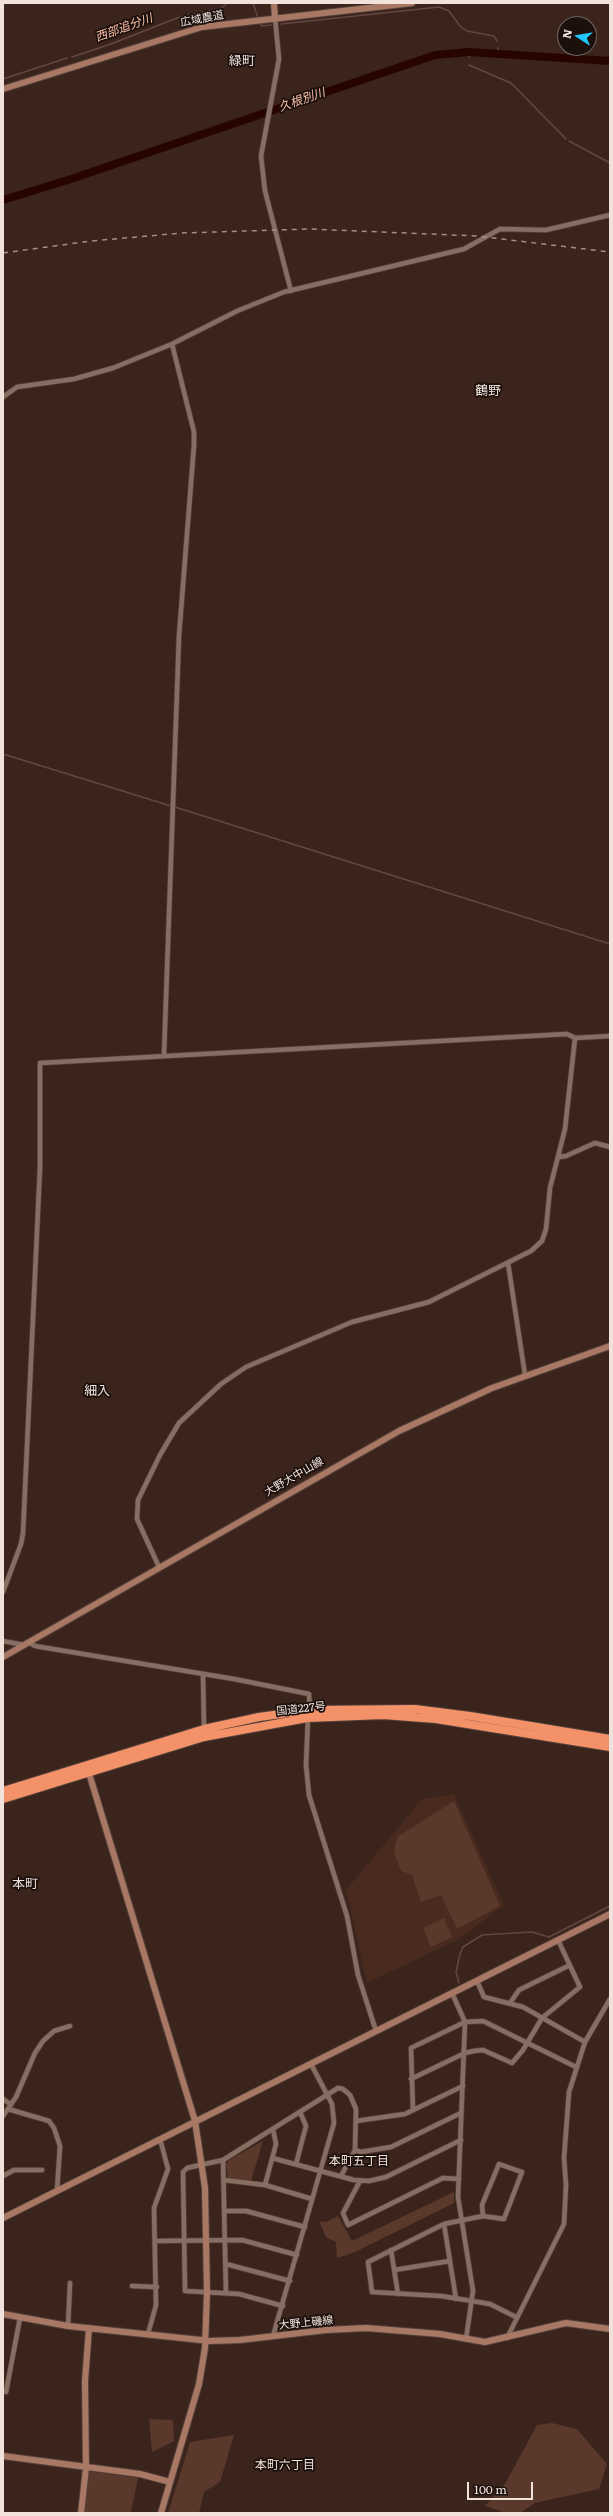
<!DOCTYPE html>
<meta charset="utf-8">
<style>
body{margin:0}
#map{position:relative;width:613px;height:2516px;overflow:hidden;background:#3b241b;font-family:Literata,serif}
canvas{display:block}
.frame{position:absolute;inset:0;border:4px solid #f2e2dc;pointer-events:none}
.north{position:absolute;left:557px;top:16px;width:40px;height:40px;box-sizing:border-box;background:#1b100c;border:1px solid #71645f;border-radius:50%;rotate:282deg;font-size:11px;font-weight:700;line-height:16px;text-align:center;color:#f2e2dc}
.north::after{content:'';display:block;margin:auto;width:14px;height:18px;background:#20c9fd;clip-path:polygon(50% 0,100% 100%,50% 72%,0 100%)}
.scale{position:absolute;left:467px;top:2482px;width:66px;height:18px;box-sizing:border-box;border:2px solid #f2e2dc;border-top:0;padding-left:5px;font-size:12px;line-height:14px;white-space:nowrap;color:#f2e2dc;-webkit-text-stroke:3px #1b100c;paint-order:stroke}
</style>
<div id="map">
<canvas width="613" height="2516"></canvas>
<div class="frame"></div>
<div class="north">N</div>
<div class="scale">100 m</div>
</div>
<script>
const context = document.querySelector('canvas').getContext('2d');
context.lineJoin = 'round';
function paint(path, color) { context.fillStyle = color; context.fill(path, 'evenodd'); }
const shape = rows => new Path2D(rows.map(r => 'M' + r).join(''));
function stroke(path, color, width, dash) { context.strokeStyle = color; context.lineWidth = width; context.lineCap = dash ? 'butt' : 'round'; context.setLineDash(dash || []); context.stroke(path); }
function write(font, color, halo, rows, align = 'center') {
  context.font = font + ' Literata,"Noto Sans JP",serif'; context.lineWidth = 3.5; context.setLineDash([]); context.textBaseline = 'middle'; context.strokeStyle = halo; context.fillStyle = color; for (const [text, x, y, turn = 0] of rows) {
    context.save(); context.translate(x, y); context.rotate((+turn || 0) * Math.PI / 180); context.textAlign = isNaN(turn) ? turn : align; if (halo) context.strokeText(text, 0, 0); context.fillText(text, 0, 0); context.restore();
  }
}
paint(shape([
 [454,1794,504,1905,459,1939,367,1983,346,1890,422,1799]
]), '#482a1e');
paint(shape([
 [454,1801,500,1906,457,1929,441,1895,421,1902,412,1875,401,1871,394,1852,397,1837],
 [444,1918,452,1937,431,1947,423,1928],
 [263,2141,251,2181,228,2179,226,2164,229,2160],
 [454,2192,454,2203,353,2253,337,2258,336,2242,326,2237,319,2221,326,2222,338,2216,352,2241],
 [149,2419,173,2420,174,2441,152,2452],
 [552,2423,577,2429,607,2464,599,2489,535,2503,520,2513,506,2513,485,2506,505,2484,537,2425],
 [234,2435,220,2482,204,2492,199,2513,168,2513,190,2442],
 [88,2471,138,2478,131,2512,84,2513]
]), '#5a392c');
stroke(shape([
 [253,3,258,18],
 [259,22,262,26,271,25],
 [281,24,439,7,449,11,460,26,467,31,494,36,497,41],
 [498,53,498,48],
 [72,57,111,44,177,18,221,8,228,3],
 [469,57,469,52],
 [469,65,511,83,566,139],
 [3,79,67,58],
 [569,141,610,163],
 [3,754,171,806],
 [175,807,610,944],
 [459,1983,456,1972,460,1954,463,1947,482,1935,532,1932,549,1937,610,1906]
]), '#654742', 1.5);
stroke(shape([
 [3,200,71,179,435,55,469,52,610,61]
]), '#280400', 8);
const street = shape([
 [275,18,279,59,261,156,265,191,291,291],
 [3,397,17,387,74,379,113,368,172,344,237,311,284,292,464,249,500,229,546,230,610,215],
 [164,1054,179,636,194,445,194,432,172,344],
 [559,1157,566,1156,595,1143,610,1147],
 [508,1263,525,1375],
 [159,1567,137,1519,138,1500,160,1455,179,1423,221,1384,246,1367,352,1322,429,1302,531,1251,542,1241,546,1229,550,1188,565,1129,575,1038],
 [3,1592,21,1544,23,1533,40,1167,40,1063,567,1034,575,1038,610,1036],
 [3,1641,24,1645],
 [28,1642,35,1646,234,1679,309,1694,310,1711],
 [203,1674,204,1729],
 [308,1718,306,1765,309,1795,347,1916,358,1975,376,2031],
 [477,1981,484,1997,523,2007,585,2042],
 [452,1993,465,2022,458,2197,473,2291,466,2339],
 [510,2003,519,1990,570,1965],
 [411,2079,465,2053,474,2051,483,2050,512,2063,523,2050,542,2018,580,1987,558,1940],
 [3,2099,10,2104],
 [8,2109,49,2121,54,2128,60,2146,57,2191],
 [413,2110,411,2048,465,2022,483,2021,576,2067],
 [3,2116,16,2097,35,2053,43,2041,54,2031,70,2026],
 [356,2121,405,2114,463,2086],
 [355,2150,361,2152,391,2147,461,2113],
 [272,2158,354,2180,369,2181,386,2177,461,2140],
 [223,2160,226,2293],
 [296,2164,306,2126,300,2112],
 [3,2176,14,2170,42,2170],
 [224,2180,265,2185,312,2199],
 [360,2181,343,2213,348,2225,443,2178,459,2179],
 [265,2185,276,2144,273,2129],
 [225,2211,246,2211,305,2227],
 [483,2216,482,2205,499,2164,522,2172,504,2219,483,2216,444,2224,368,2262,372,2292,441,2296,472,2301,490,2304,516,2317],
 [444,2224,456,2299],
 [155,2241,242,2240,297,2255],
 [391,2250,398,2294],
 [226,2264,290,2281],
 [394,2270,450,2261],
 [132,2286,157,2287],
 [283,2306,239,2294,185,2291,183,2172,187,2168,223,2160,338,2088,343,2089,350,2095,356,2109,355,2150,341,2176],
 [68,2326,70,2283],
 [148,2334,156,2305,154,2208,168,2169,160,2139],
 [273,2336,334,2123,332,2104,311,2064],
 [507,2338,564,2224,566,2185,564,2158,569,2092,585,2042,610,1999],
 [6,2392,20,2318]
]);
const secondary = shape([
 [274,3,275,18],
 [3,89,202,27,412,3],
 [3,1657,399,1431,492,1388,610,1346],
 [88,1770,195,2121,205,2188,207,2292,205,2348,199,2384,161,2513],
 [3,2218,610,1914],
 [3,2314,68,2326,210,2341,240,2340,326,2330,366,2328,440,2334,485,2342,566,2323,610,2329],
 [3,2456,140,2474,170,2482],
 [81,2513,86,2468,85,2381,89,2328]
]);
const highway = shape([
 [3,1791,204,1729,259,1717,310,1710,415,1709,470,1716,610,1739],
 [3,1799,204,1737,307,1718,383,1715,436,1719,610,1747]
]);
stroke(street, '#534039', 6);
stroke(secondary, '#534039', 8);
stroke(highway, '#534039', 10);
stroke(street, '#886d62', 4.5);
stroke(secondary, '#a87864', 6);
stroke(highway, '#f39169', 8);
stroke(shape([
 [3,253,91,241,182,233,309,229,477,236,610,252]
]), '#a28f88', 1.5, [5, 5]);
write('11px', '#f2e2dc', '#1b100c', [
 ["広域農道",202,19,-11],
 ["大野大中山線",294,1477,-30],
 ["国道227号",301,1709,-6],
 ["大野上磯線",306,2323,-6]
]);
write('italic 12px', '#fcc0a8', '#1b100c', [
 ["西部追分川",124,28,-20],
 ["久根別川",302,100,-19]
]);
write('12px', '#f2e2dc', '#1b100c', [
 ["本町五丁目",359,2161],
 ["本町六丁目",285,2465]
]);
write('13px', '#f2e2dc', '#1b100c', [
 ["緑町",242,61],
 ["鶴野",488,391],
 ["細入",97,1391],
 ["本町",25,1884]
]);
</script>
